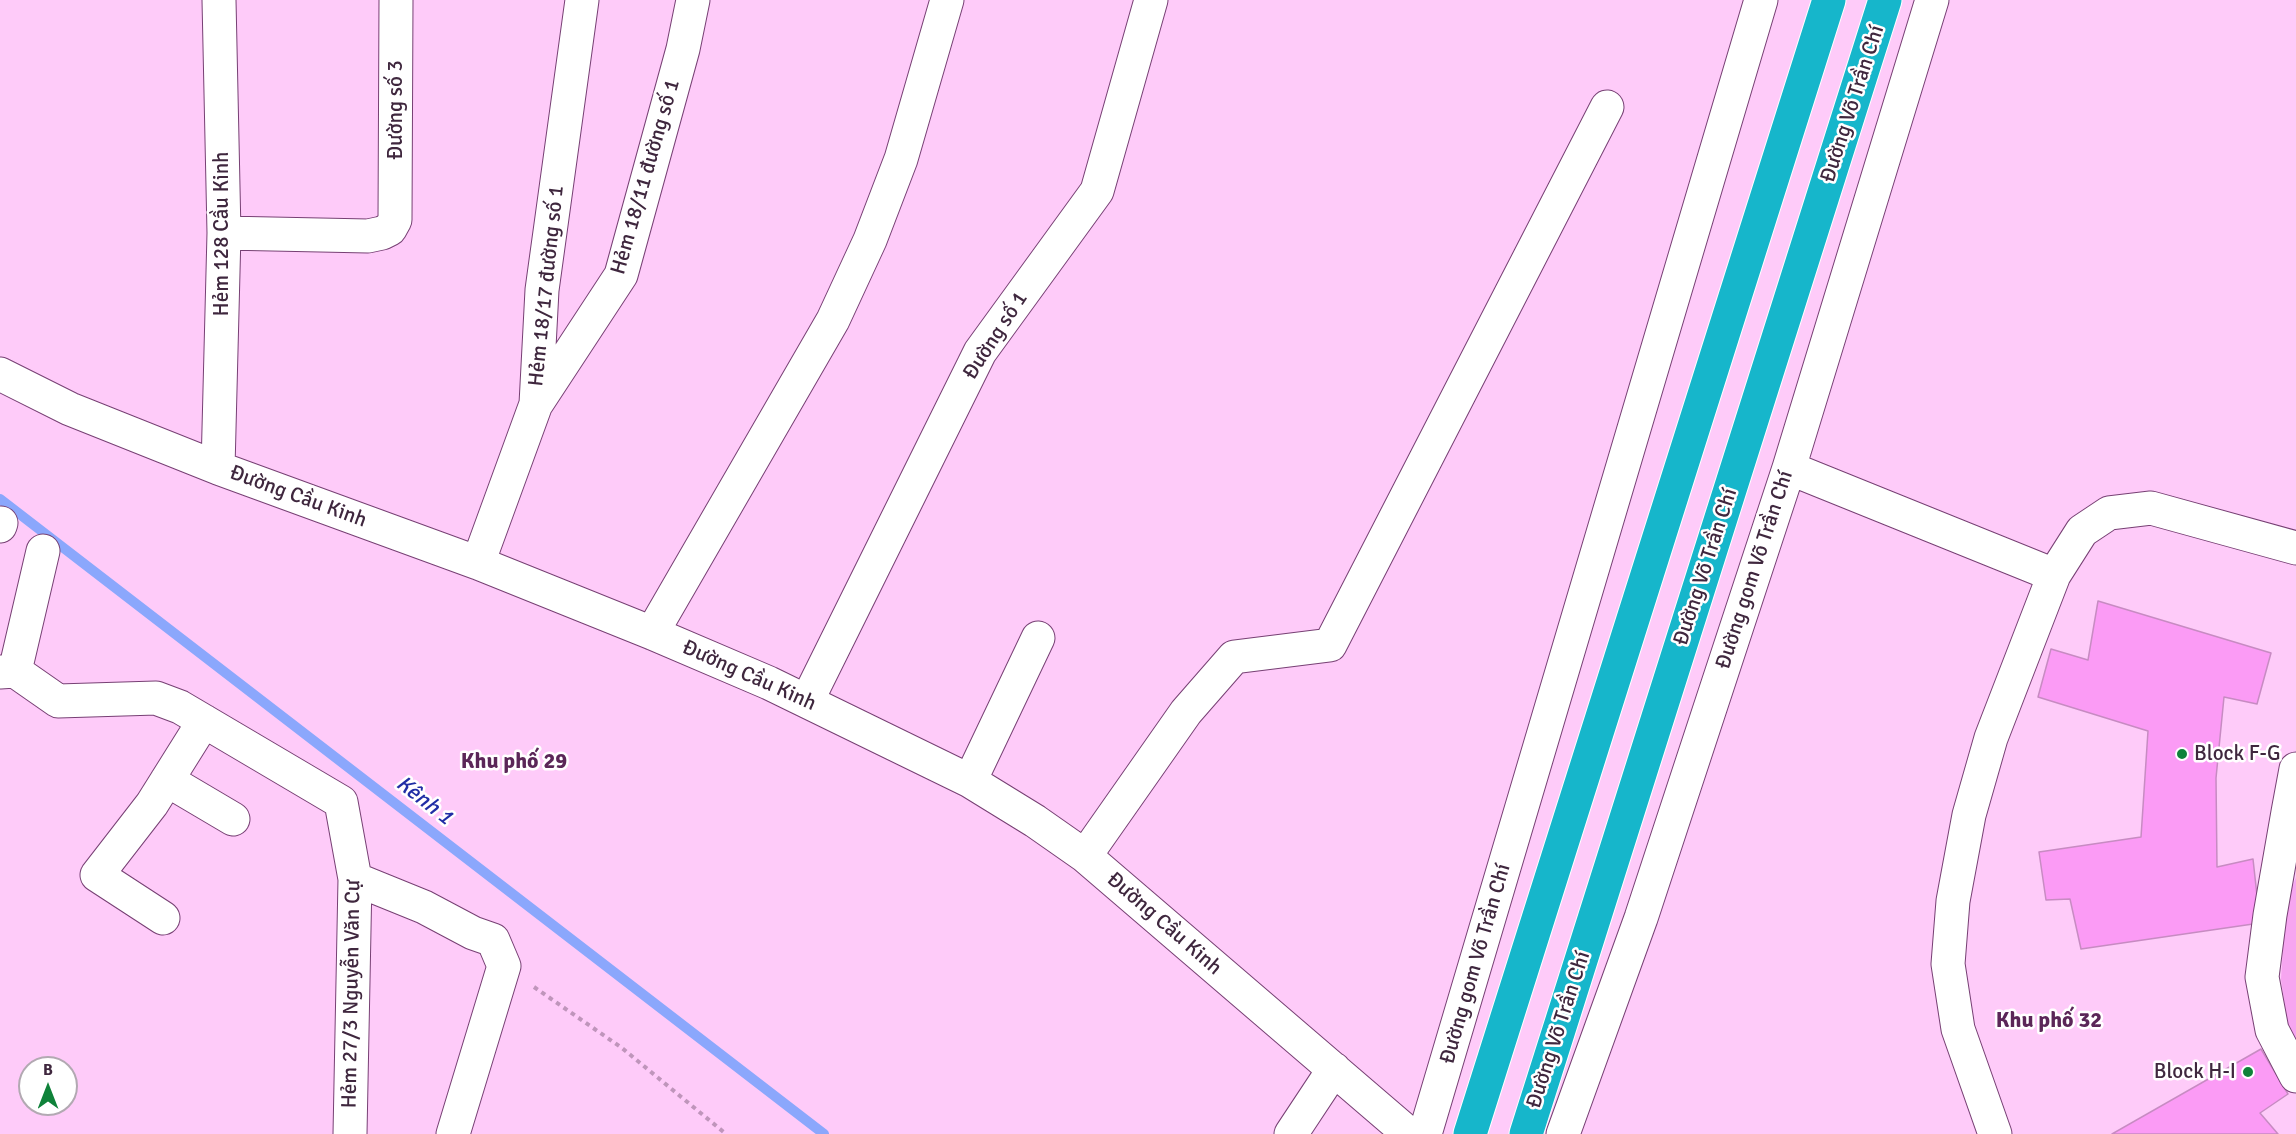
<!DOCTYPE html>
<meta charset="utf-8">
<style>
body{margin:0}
#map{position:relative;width:2296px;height:1134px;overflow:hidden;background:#fecbf9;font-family:Signika,sans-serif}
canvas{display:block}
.north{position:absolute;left:18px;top:1056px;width:60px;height:60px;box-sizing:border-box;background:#fff;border:2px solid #b2a9b2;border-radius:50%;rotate:0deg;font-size:16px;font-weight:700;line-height:24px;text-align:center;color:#3f273e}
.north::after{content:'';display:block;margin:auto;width:21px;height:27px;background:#0f823a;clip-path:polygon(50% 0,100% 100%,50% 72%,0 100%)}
</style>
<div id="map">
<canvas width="2296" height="1134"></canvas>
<div class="north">B</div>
</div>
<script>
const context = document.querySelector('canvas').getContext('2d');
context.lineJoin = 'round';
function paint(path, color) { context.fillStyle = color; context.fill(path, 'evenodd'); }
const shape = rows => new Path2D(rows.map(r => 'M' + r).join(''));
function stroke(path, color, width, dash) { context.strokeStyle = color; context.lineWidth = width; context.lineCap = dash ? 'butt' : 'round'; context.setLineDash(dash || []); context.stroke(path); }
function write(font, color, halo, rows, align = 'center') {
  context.font = font + ' Signika,sans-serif'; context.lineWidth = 5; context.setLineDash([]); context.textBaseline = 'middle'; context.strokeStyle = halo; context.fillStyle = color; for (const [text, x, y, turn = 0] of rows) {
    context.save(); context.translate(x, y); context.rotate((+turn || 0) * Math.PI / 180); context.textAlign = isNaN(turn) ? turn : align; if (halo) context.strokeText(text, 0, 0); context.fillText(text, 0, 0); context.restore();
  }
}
paint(shape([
 [2296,877,2296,1045,2289,1036,2281,979,2286,904]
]), '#f6a5f0');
stroke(shape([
 [0,499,824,1134]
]), '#8ba7fc', 10);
const building = shape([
 [2098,601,2271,653,2257,704,2224,697,2216,778,2217,867,2253,859,2260,923,2081,949,2070,899,2046,900,2039,852,2141,837,2148,731,2038,697,2051,649,2088,660,2098,601],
 [2261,1049,2288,1094,2260,1113,2278,1134,2112,1134,2261,1049]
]);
paint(building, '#fb9bf5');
stroke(building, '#c78bc2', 1.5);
const minor = shape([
 [224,233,368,236,382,233,390,229,395,220,396,0],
 [0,374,70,409,218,468,478,563,652,633,769,683,970,781,1035,821,1085,856,1409,1134],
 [537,403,621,275,683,49,693,0],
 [218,468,224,233,219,0],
 [1789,468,2054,575],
 [0,526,1,523],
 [478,563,536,404,542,290,582,0],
 [652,633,833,320,870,240,901,159,947,0],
 [15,671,43,551],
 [0,672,15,671,58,701,156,698,180,707,341,802,355,879,350,1134],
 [807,701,980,352,1097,191,1151,0],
 [167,780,233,819],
 [970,781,1038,638],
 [2288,812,2296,769],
 [2296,813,2288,812,2270,915,2262,977,2272,1030,2296,1076],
 [1085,856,1186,712,1234,657,1330,645,1607,107],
 [355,879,424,907,473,933,493,940,504,966,453,1134],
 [163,918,97,875,152,804,204,721],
 [1291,1134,1334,1069],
 [1425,1134,1761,0],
 [1563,1134,1641,918,1789,468,1932,0],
 [1995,1134,1958,1029,1948,964,1953,901,1969,815,1991,738,2054,575,2082,531,2109,513,2151,508,2296,548]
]);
const highway = shape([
 [1470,1134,1829,0],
 [1526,1134,1885,0]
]);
stroke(minor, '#774074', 35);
stroke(highway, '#fff', 35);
stroke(shape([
 [534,987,622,1048,726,1134]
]), '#bf95bb', 4, [4.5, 4.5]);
stroke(minor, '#fff', 33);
stroke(highway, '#16b6cb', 33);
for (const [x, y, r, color] of [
 [2182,754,6,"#0f823a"],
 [2248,1072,6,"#0f823a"]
]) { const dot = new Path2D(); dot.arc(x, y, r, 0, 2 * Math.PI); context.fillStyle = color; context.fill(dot); stroke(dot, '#fff', 2); }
write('21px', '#3f273e', '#fff', [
 ["Đường Võ Trần Chí",1853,104,-72],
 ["Đường số 3",396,110,-90],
 ["Hẻm 18/11 đường số 1",646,177,-74],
 ["Hẻm 128 Cầu Kinh",222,234,-90],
 ["Hẻm 18/17 đường số 1",547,286,-84],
 ["Đường số 1",996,336,-57],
 ["Đường Cầu Kinh",298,497,20],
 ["Đường Võ Trần Chí",1706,567,-72],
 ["Đường gom Võ Trần Chí",1755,570,-72],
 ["Đường Cầu Kinh",749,676,24],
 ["Đường Cầu Kinh",1164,924,41],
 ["Đường gom Võ Trần Chí",1476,964,-74],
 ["Hẻm 27/3 Nguyễn Văn Cự",352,994,-89],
 ["Đường Võ Trần Chí",1559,1030,-72]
]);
write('21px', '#3f273e', '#fff', [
 ["Block F-G",2194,754],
 ["Block H-I",2236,1072,"right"]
], 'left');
write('bold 22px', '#5b2658', '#fff', [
 ["Khu phố 29",514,762],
 ["Khu phố 32",2049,1021]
]);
write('italic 22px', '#202ea5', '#fff', [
 ["Kênh 1",424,801,38]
]);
</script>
